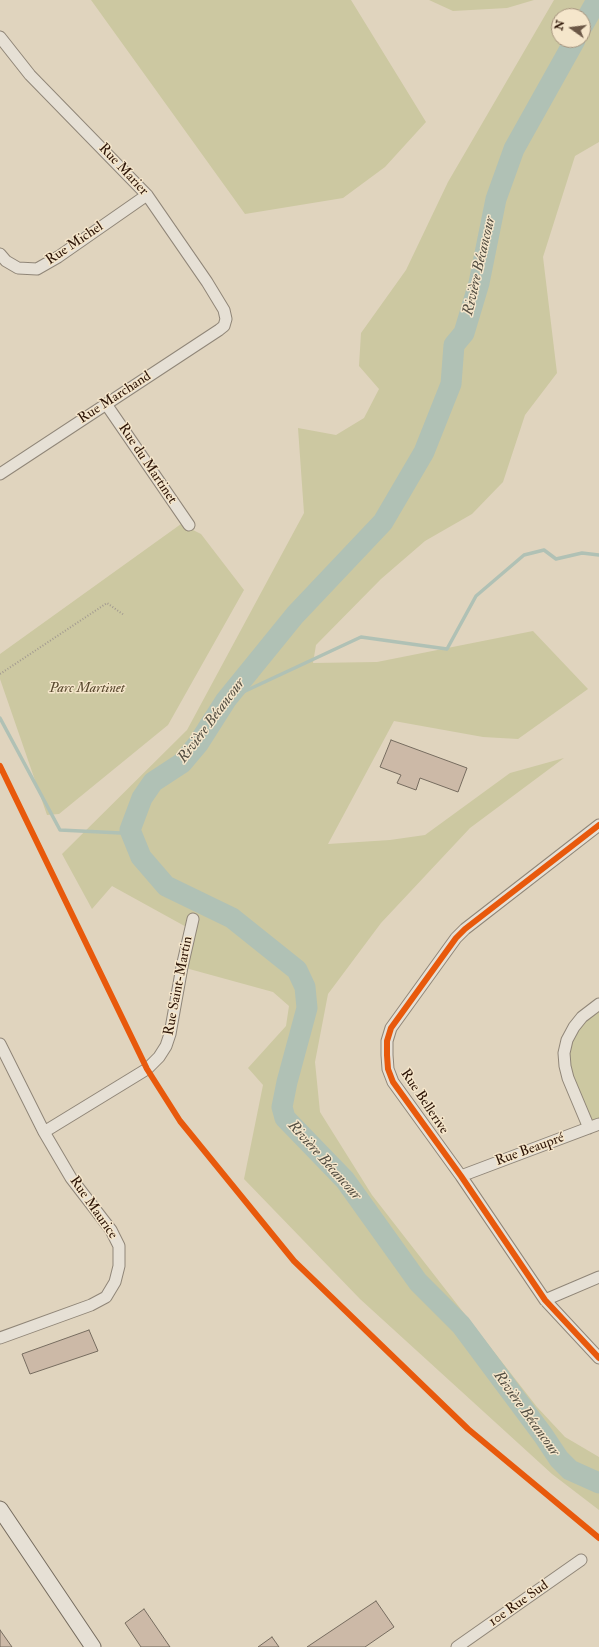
<!DOCTYPE html>
<meta charset="utf-8">
<style>
body{margin:0}
#map{position:relative;width:599px;height:1647px;overflow:hidden;background:#e0d4be;font-family:"IM FELL Double Pica",serif}
canvas{display:block}
.north{position:absolute;left:551px;top:8px;width:40px;height:40px;box-sizing:border-box;background:#f5e6cb;border:1px solid #a5927c;border-radius:50%;rotate:284deg;font-size:11px;font-weight:700;line-height:16px;text-align:center;color:#2c1406}
.north::after{content:'';display:block;margin:auto;width:14px;height:18px;background:#6b5746;clip-path:polygon(50% 0,100% 100%,50% 72%,0 100%)}
</style>
<div id="map">
<canvas width="599" height="1647"></canvas>
<div class="north">N</div>
</div>
<script>
const context = document.querySelector('canvas').getContext('2d');
context.lineJoin = 'round';
function paint(path, color) { context.fillStyle = color; context.fill(path, 'evenodd'); }
const shape = rows => new Path2D(rows.map(r => 'M' + r).join(''));
function stroke(path, color, width, dash) { context.strokeStyle = color; context.lineWidth = width; context.lineCap = dash ? 'butt' : 'round'; context.setLineDash(dash || []); context.stroke(path); }
function write(font, color, halo, rows, align = 'center') {
  context.font = font + ' "IM FELL Double Pica",serif'; context.lineWidth = 3; context.setLineDash([]); context.textBaseline = 'middle'; context.strokeStyle = halo; context.fillStyle = color; for (const [text, x, y, turn = 0] of rows) {
    context.save(); context.translate(x, y); context.rotate((+turn || 0) * Math.PI / 180); context.textAlign = isNaN(turn) ? turn : align; if (halo) context.strokeText(text, 0, 0); context.fillText(text, 0, 0); context.restore();
  }
}
paint(shape([
 [91,0,351,0,426,122,385,167,343,198,245,214],
 [429,0,534,0,507,8,453,11],
 [554,0,599,0,599,142,575,156,543,257,557,373,525,415,503,482,472,514,425,541,381,579,316,645,313,663,377,662,533,631,588,689,518,739,483,737,394,721,328,844,390,840,425,835,510,773,564,758,470,828,381,923,328,994,315,1062,320,1112,372,1195,537,1407,565,1437,599,1457,599,1510,552,1474,360,1299,244,1179,263,1085,248,1068,286,1026,289,1006,273,992,182,967,190,929,112,886,92,909,62,854,187,730,304,513,298,428,336,435,364,418,379,389,359,366,361,333,406,270,448,182],
 [559,16,583,16,583,40,559,40],
 [181,524,201,534,244,590,168,725,59,814,47,815,0,679,0,654],
 [599,1004,599,1124,589,1128,565,1066,574,1027]
]), '#ccc8a1');
stroke(shape([
 [226,700,361,637,447,649,476,596,524,555,544,550,556,559,582,553,599,555],
 [0,718,60,830,121,833,130,830]
]), '#b0c1b5', 3.5);
stroke(shape([
 [583,25,597,0],
 [575,40,514,149,496,199,479,283,464,333,454,345,451,384,424,452,383,522,295,615,226,700,198,744,182,763,153,782,142,798,130,830,141,857,166,886,232,918,297,970,305,987,307,1008,287,1082,282,1107,285,1118,345,1180,418,1282,461,1325,543,1435,559,1459,570,1470,599,1483]
]), '#b0c1b5', 21);
const building = shape([
 [391,740,467,768,458,792,420,778,416,790,397,783,401,775,380,767,391,740],
 [89,1330,98,1351,30,1374,22,1354,89,1330],
 [376,1601,394,1627,365,1647,307,1647,376,1601],
 [144,1609,170,1647,141,1647,125,1623,144,1609],
 [0,1630,12,1647,0,1647,0,1630],
 [272,1637,279,1647,258,1647,272,1637]
]);
paint(building, '#ccb9a7');
stroke(building, '#766c5f', 1);
const street = shape([
 [0,37,30,75,147,195,207,282,224,310,226,319,224,326,219,330,0,474],
 [0,254,6,261,18,268,37,269,58,257,147,195],
 [106,404,189,525],
 [599,825,465,929,456,938,391,1028,387,1041,387,1055,388,1069,393,1082,461,1176,545,1300,599,1358],
 [0,1044,44,1132,71,1178,111,1230,119,1246,119,1266,115,1282,106,1297,91,1305,0,1338],
 [589,1128,568,1078,565,1066,564,1053,567,1040,574,1027,582,1017,599,1004],
 [44,1132,147,1069,159,1057,166,1046,170,1034,182,967,193,919],
 [461,1176,599,1124],
 [545,1300,599,1277],
 [457,1647,581,1560]
]);
const secondary = shape([
 [0,1509,93,1647]
]);
stroke(street, '#908678', 13);
stroke(secondary, '#766c5f', 17);
stroke(shape([
 [0,674,107,603,124,615]
]), '#a39b91', 2, [1, 2]);
stroke(street, '#e6e0d5', 11);
stroke(secondary, '#e6e0d5', 15);
stroke(shape([
 [0,766,147,1069,180,1121,294,1261,468,1429,599,1538],
 [599,825,465,929,456,938,391,1028,387,1041,387,1055,388,1069,393,1082,461,1176,545,1300,599,1358]
]), '#e8590c', 6);
write('14px', '#2c1406', '#f5e6cb', [
 ["Rue Marier",123,170,47],
 ["Rue Michel",75,244,-34],
 ["Rue Marchand",115,398,-33],
 ["Rue du Martinet",147,464,56],
 ["Rue Saint-Martin",179,986,-79],
 ["Rue Bellerive",424,1102,56],
 ["Rue Beaupré",530,1150,-20],
 ["Rue Maurice",93,1208,55],
 ["10e Rue Sud",519,1604,-35]
]);
write('italic 14px', '#57472d', '#f5e6cb', [
 ["Parc Martinet",87,689]
]);
write('italic 15px', '#534e42', '#f5e6cb', [
 ["Rivière Bécancour",480,266,-77],
 ["Rivière Bécancour",212,721,-53],
 ["Rivière Bécancour",324,1161,48],
 ["Rivière Bécancour",526,1414,54]
]);
</script>
